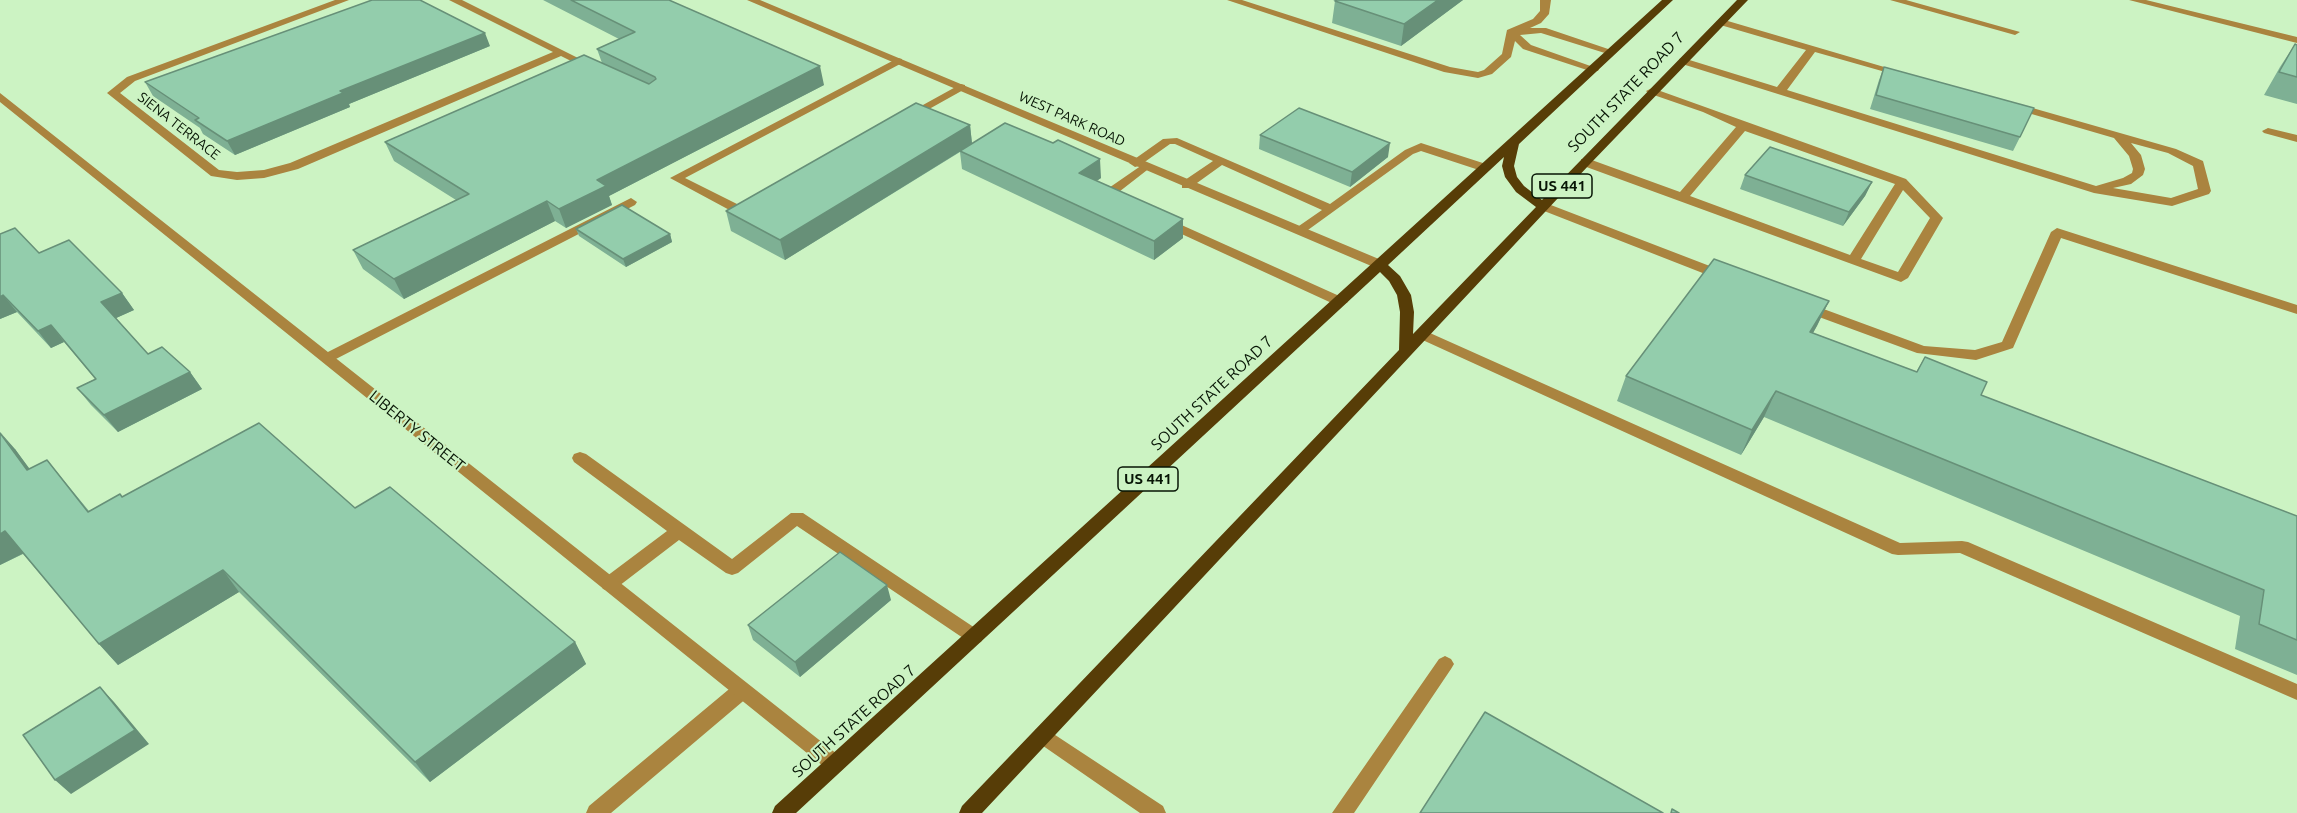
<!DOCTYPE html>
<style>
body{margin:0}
canvas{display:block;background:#ccf3c3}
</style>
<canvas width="2297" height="813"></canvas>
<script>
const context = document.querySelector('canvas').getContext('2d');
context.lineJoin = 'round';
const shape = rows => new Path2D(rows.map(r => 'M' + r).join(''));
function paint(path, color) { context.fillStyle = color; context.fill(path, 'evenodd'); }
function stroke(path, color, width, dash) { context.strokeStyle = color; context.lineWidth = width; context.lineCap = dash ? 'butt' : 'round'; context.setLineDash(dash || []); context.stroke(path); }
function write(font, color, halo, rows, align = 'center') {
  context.font = font + ' Ubuntu,sans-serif'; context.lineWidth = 4.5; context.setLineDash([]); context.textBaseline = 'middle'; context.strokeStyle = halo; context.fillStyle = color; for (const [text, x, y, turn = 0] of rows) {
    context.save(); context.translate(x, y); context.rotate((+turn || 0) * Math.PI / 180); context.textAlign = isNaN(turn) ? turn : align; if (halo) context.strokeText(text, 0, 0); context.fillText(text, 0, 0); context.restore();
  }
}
paint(shape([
 [1227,0,1242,0,1450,67,1478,72,1484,70,1502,54,1507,30,1533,19,1540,11,1540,0,1551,0,1549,14,1541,23,1530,28,1546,28,1617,52,1608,54,1541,33,1520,35,1531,45,1599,69,1598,71,1590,71,1523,49,1515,41,1511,57,1492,74,1478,78,1444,72,1227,0],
 [1890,0,1906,0,2020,32,2015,35,1890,0],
 [2129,0,2146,0,2297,37,2297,43,2129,0],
 [1721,19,1908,74,1903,77,1815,52,1787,90,2096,186,2123,178,2132,173,2133,169,2129,156,2114,138,2011,108,2009,106,2015,103,2176,149,2203,161,2211,191,2209,194,2172,206,2094,193,1679,63,1679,59,1683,58,1777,87,1806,50,1717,24,1716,22,1721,19],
 [2131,143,2168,153,2193,166,2198,189,2171,198,2113,188,2131,184,2143,175,2145,169,2141,155,2131,143],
 [898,58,902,59,902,63,685,178,739,205,749,201,753,202,755,205,753,208,743,213,735,213,670,178,898,58],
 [961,84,965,85,965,89,913,118,905,118,903,116,961,84],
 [1652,88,1906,179,1943,218,1908,278,1901,282,1581,165,1581,159,1589,159,1680,192,1736,127,1703,112,1648,93,1646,91,1652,88],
 [1745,131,1895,184,1850,255,1690,196,1745,131],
 [1903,190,1930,218,1898,272,1861,259,1903,190],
 [1177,138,1330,204,1405,150,1421,143,1489,165,1491,168,1485,172,1421,151,1413,154,1301,235,1295,231,1296,228,1322,210,1222,165,1190,188,1182,188,1182,182,1213,161,1175,144,1170,144,1139,166,1135,167,1129,163,1163,139,1177,138],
 [1145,163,1151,167,1115,195,1120,199,1118,202,1110,202,1103,198,1101,195,1103,192,1145,163],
 [631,198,637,202,635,205,332,361,327,363,320,358,322,355,631,198],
 [1543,202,1728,273,1730,276,1728,279,1718,279,1539,209,1537,206,1543,202],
 [1166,218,1346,299,1348,302,1341,306,1336,305,1162,225,1160,222,1162,219,1166,218],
 [2057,228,2297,305,2297,314,2061,238,2013,348,1976,360,1917,353,1800,310,1798,307,1800,304,1810,304,1924,346,1975,350,2002,342,2051,232,2057,228],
 [1421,329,1900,543,1962,541,1968,542,2297,684,2297,700,1960,553,1898,555,1892,554,1416,337,1414,334,1421,329],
 [580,452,586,454,732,559,791,513,803,513,981,632,984,637,981,642,975,644,969,642,797,526,738,573,732,575,726,573,679,540,615,589,609,591,603,589,600,584,603,579,667,531,574,462,572,458,574,454,580,452],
 [1445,656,1451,659,1454,664,1451,669,1354,813,1332,813,1439,659,1445,656],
 [741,683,748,685,750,691,748,697,611,813,586,813,589,806,734,685,741,683],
 [1043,727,1163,806,1166,813,1140,813,1036,741,1033,735,1036,729,1043,727]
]), '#aa843f');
paint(shape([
 [335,0,349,0,135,81,120,93,219,170,237,172,264,170,290,163,553,52,449,0,462,0,596,67,595,69,587,69,561,56,298,169,264,178,237,180,211,176,107,93,127,77,335,0],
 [747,0,760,0,1386,262,1388,265,1381,269,1376,268,747,0],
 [0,93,842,758,845,764,842,770,835,773,828,770,0,102,0,93],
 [2268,128,2297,135,2297,142,2264,133,2262,131,2268,128]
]), '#aa843f');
paint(shape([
 [1662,0,1673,0,1519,144,1514,166,1517,177,1524,186,1542,200,1737,0,1748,0,1589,165,982,813,959,813,962,806,1399,350,1400,312,1397,295,1389,281,1380,272,796,813,772,813,775,806,1662,0],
 [1504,157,1502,166,1505,177,1516,192,1536,207,1413,334,1414,312,1411,295,1400,276,1388,265,1504,157]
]), '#573d07');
paint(shape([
 [543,0,669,0,824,85,609,196,612,205,566,228,555,221,404,299,363,269,353,250,456,200,394,161,385,142,602,63,597,49,619,39],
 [1333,0,1463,0,1401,46,1332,23,1335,1],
 [2295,44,2297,45,2297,104,2264,95,2280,67],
 [490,46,349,104,350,107,235,155,203,134,200,128,153,96,145,82],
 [1884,67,2020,137,2013,151,1870,109,1879,80],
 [970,125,972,143,1101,178,1096,181,1183,238,1154,260,962,169,960,152,785,260,731,231,726,211],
 [1260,135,1388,157,1350,187,1259,149],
 [1745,175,1872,182,1865,196,1843,226,1740,189],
 [576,229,670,234,672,242,626,267,579,236],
 [0,234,122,293,134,310,116,318,148,354,190,372,202,389,118,432,91,405,77,388,95,379,64,342,51,348,17,312,0,319],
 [1829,301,1813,333,1916,372,1925,357,1981,395,2297,516,2297,675,2235,649,2240,616,1764,417,1741,455,1617,401,1626,376],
 [15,449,29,469,47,460,89,511,122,497,355,508,575,642,586,664,430,782,239,592,118,665,99,644,23,554,0,565],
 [891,600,800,677,753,640,748,625]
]), '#7eb094');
paint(shape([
 [1438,0,1463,0,1401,46,1404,24],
 [485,33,490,46,349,104,350,107,235,155,227,141,340,91],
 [820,66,824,85,609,196,612,205,566,228,559,209,597,180],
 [970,125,972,144,785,260,780,240],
 [1390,143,1388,157,1350,187,1352,172],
 [1100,159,1101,178,1080,192,1079,173],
 [1872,182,1865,196,1843,226,1849,212],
 [547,201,555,221,404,299,394,279],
 [1183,219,1183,238,1154,260,1154,241],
 [670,234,672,242,626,267,623,259],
 [122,293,134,310,114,319,101,302],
 [3,295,17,312,0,319,0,297],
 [1829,301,1817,326,1799,357,1810,332],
 [51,325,64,342,51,348,38,331],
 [190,372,202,389,118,432,104,415],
 [1776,391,1764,417,1741,455,1752,430],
 [0,432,15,449,46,491,27,470],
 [5,531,24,553,0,565,0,534],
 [223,570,239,592,118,665,99,644],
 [887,585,891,600,800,677,795,662],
 [575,642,586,664,430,782,415,762],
 [100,687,114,702,149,744,71,794,55,780]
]), '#679078');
const building = shape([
 [372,0,420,0,485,33,340,91,343,93,227,141,195,120,199,118,145,82,372,0],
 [571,0,669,0,820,66,597,180,606,186,559,209,547,201,394,279,353,250,469,194,385,142,584,55,649,84,656,79,655,77,597,49,635,32,571,0],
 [1337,0,1438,0,1404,24,1335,1,1337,0],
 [2295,44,2297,45,2297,77,2279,72,2295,44],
 [1884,67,2034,108,2020,137,1876,95,1884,67],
 [916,103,970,125,780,240,726,211,916,103],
 [1299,108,1390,143,1352,172,1260,135,1299,108],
 [1005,123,1053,143,1058,140,1100,159,1079,173,1183,219,1154,241,960,151,1005,123],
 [1770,147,1872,182,1849,212,1745,175,1770,147],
 [622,205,670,234,623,259,576,229,622,205],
 [15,228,39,253,69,240,122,293,101,302,148,354,162,347,190,372,104,415,77,388,96,379,51,325,38,331,3,295,0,297,0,234,15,228],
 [1714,259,1829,301,1810,332,1917,372,1925,357,1987,382,1981,395,2297,516,2297,640,2259,624,2264,590,1776,391,1752,430,1626,376,1714,259],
 [259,423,355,508,390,487,575,642,415,762,223,570,99,644,5,531,0,534,0,433,27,470,47,460,88,512,120,494,122,497,259,423],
 [840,552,887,585,795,662,748,625,840,552],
 [100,687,135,730,55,780,23,735,100,687],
 [1485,712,1663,813,1420,813,1485,712],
 [1672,809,1679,813,1671,813,1672,809]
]);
paint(building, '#93cdac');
stroke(building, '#679078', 1.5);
write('14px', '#071505', '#ccf3c3', [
 ["WEST PARK ROAD",1072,119,24],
 ["SIENA TERRACE",179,126,38]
]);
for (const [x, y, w] of [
 [1562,186,60],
 [1148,479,60]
]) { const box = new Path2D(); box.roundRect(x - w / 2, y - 12, w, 24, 4.5); context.fillStyle = '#ccf3c3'; context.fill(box); stroke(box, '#071505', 1.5); }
write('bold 15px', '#071505', null, [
 ["US 441",1562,186],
 ["US 441",1148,479]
]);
write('16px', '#071505', '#ccf3c3', [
 ["SOUTH STATE ROAD 7",1626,92,-46],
 ["SOUTH STATE ROAD 7",1212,393,-43],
 ["LIBERTY STREET",417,431,39],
 ["SOUTH STATE ROAD 7",854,721,-42]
]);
</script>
